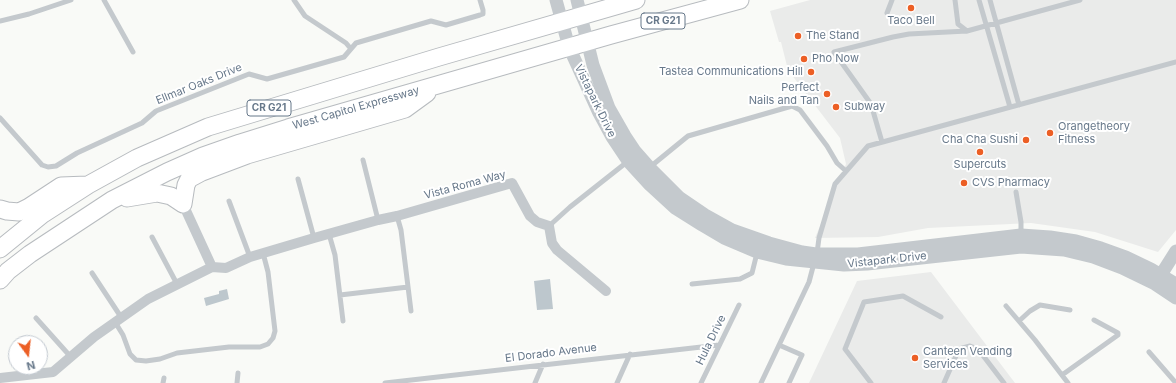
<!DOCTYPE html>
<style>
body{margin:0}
#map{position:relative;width:1176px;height:383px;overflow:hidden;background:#f9faf7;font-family:Inter,sans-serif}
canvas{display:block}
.north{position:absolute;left:8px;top:335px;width:40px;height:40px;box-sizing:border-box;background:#fff;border:1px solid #c2c9d0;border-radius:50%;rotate:165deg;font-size:11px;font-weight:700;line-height:16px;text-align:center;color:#67788a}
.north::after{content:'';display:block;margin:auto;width:14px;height:18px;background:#ec5f25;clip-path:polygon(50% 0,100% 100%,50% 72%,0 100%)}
</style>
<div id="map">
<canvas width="1176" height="383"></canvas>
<div class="north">N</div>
</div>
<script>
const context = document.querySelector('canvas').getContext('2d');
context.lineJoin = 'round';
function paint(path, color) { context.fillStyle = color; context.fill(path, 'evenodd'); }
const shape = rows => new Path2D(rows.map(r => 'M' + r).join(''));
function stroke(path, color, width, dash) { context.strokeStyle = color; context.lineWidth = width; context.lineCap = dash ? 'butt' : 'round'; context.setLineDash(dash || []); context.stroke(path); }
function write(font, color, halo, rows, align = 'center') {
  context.font = font + ' Inter,sans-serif'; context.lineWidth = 4; context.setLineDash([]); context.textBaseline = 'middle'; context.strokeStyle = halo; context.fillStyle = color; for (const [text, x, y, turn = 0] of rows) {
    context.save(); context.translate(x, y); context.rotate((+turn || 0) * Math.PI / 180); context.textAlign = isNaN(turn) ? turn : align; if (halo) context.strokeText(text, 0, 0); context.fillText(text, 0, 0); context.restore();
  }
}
paint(shape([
 [810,0,1176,0,1176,230,1158,252,1095,232,1031,223,928,228,878,237,815,238,846,164,840,138,788,70,781,42,779,42,770,11],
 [931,272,1015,383,809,383,857,281]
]), '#eaebea');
paint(shape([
 [550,279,553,309,537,310,534,281],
 [227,289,229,299,206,306,204,298,219,294,219,291]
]), '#bdc7cd');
const trunk = shape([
 [127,198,157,193,171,196,183,204,186,185,189,179,202,172,247,155,405,109,427,93],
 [0,209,7,211,19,212,29,207,61,186,87,185],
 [0,249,43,214,88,185,137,158,208,127,439,57,636,0],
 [0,280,8,271,30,254,112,200,167,172,203,156,240,143,288,128,611,35,740,0]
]);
stroke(trunk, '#b7bbbf', 19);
stroke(shape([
 [104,0,133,52],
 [294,0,305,16,346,43,351,49],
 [955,0,958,24,967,31],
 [979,0,1010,107],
 [990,0,1019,105],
 [887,13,892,0],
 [0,21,29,14,71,0],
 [0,118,42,165,48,167,56,166,77,153,142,123,156,111,249,74,267,79,344,57,356,43,431,21,446,25,480,15,483,14,483,10,480,0],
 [882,142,871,104,834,52,893,37,909,34,967,31,1080,0],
 [363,160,378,220],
 [650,167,688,136,792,106,800,110,827,146,837,163,846,171],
 [298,179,314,238],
 [1016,192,1021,222,1021,234],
 [229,201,250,257],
 [397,216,401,230,411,311],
 [549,226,570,207,627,162],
 [329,234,335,255,343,321],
 [152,237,177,284],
 [817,253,819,238,835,184,868,146,1176,62],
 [92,273,121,317],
 [692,284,740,279,752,273,757,253],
 [340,295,408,287],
 [1006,306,1035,340,1068,383],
 [36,318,70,356],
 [1019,321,1030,311,1040,305,1070,310],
 [115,322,123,335,130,354,136,360,146,361,160,359,177,353,229,347,260,347,268,344,273,338,275,331,268,272,263,253],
 [779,345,802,355,789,383],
 [1149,352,1176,383],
 [1062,375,1118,335,1118,333,1094,320],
 [163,383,164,378],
 [237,383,238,373],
 [385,383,719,345],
 [535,383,543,364],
 [617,383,630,354],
 [701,383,739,305],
 [761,383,809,282,814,263],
 [871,383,845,349,864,302,903,296,941,317],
 [944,383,959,349,970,346,978,349,1004,383]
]), '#c4c9cd', 5);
stroke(shape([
 [183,204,212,267],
 [0,378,53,372,94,337,148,299,212,267,226,268,250,257,314,238,378,220,397,216,512,183,530,216,537,222,549,226,552,243,557,250,606,291]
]), '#c4c9cd', 10);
stroke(shape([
 [556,0,569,47,599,113,612,137,628,161,650,185,675,208,702,225,724,238,757,252,786,259,844,265,867,264,1021,247,1064,250,1093,257,1122,268,1155,284,1176,298],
 [577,0,593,65,609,108,625,136,635,151,650,168,680,198,705,215,732,230,769,243,802,252,816,254,858,254,1021,235,1050,237,1076,241,1101,248,1126,257,1151,269,1176,284],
 [1157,281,1176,251]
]), '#c4c9cd', 13);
stroke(trunk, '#fff', 17);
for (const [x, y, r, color] of [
 [911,8,4,"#ec5f25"],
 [798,36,4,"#ec5f25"],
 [804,59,4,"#ec5f25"],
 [811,72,4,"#ec5f25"],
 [827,94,4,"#ec5f25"],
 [836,107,4,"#ec5f25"],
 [1050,133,4,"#ec5f25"],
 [1026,140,4,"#ec5f25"],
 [980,152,4,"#ec5f25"],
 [964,183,4,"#ec5f25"],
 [915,358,4,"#ec5f25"]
]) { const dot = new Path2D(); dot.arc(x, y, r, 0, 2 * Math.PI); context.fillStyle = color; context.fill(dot); stroke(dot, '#fff', 1.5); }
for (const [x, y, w] of [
 [663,21,44],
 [269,108,44]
]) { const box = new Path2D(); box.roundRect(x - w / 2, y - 8, w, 16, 3); context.fillStyle = '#fff'; context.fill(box); stroke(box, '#67788a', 1); }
write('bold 10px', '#67788a', null, [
 ["CR G21",663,21],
 ["CR G21",269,108]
]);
write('11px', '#67788a', '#fff', [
 ["Taco Bell",911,21,"center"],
 ["The Stand",806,36],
 ["Pho Now",812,59],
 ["Tastea Communications Hill",803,72,"right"],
 ["Perfect",819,88,"right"],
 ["Nails and Tan",819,101,"right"],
 ["Subway",844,107],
 ["Orangetheory",1058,127],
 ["Fitness",1058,140],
 ["Cha Cha Sushi",1018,140,"right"],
 ["Supercuts",980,165,"center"],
 ["CVS Pharmacy",972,183],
 ["Canteen Vending",923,352],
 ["Services",923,365]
], 'left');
write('11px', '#67788a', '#fff', [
 ["Ellmar Oaks Drive",199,84,-22],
 ["Vistapark Drive",595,101,64],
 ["West Capitol Expressway",356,108,-16],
 ["Vista Roma Way",465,185,-15],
 ["Vistapark Drive",887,260,-6],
 ["Hula Drive",711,340,-64],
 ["El Dorado Avenue",551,353,-7]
]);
</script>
